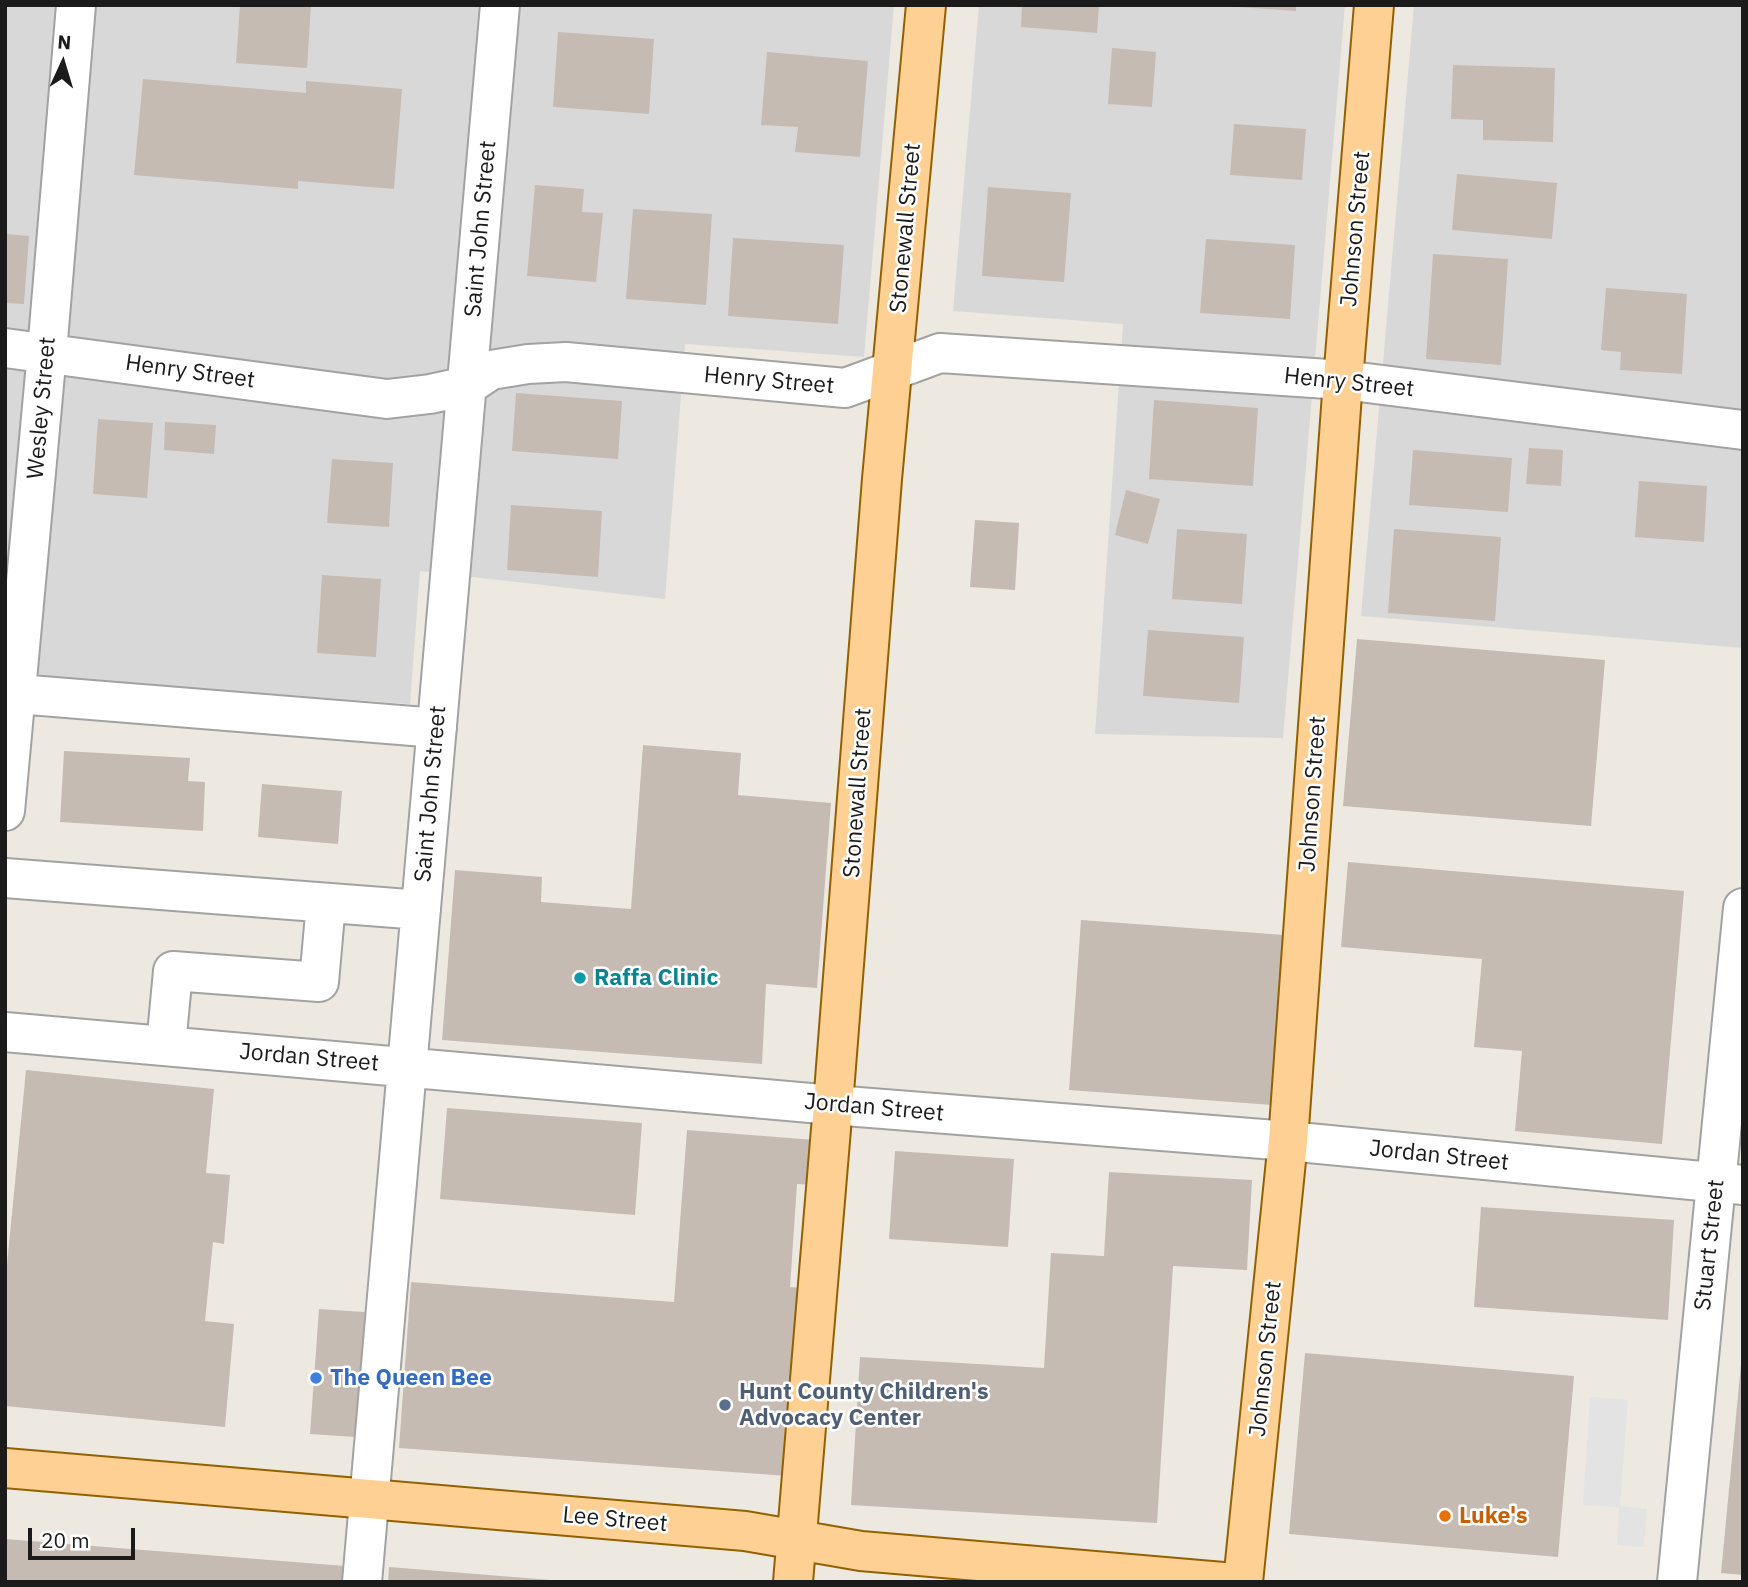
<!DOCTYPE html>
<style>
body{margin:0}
#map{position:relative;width:1748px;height:1587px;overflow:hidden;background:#ede9e0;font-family:"IBM Plex Sans",sans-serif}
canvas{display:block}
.frame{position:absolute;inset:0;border:7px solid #1b1b1b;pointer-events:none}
.north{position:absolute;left:28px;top:28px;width:70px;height:70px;-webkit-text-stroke:5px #fff;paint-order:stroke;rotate:4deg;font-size:19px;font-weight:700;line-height:28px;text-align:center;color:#1b1b1b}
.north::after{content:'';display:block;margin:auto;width:24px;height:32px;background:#1b1b1b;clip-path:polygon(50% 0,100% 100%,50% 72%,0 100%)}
.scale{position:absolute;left:28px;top:1528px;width:107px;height:32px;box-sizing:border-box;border:4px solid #1b1b1b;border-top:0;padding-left:9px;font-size:21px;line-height:24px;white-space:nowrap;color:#1b1b1b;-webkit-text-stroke:5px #fff;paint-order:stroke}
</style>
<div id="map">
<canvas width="1748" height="1587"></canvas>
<div class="frame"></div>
<div class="north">N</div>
<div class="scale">20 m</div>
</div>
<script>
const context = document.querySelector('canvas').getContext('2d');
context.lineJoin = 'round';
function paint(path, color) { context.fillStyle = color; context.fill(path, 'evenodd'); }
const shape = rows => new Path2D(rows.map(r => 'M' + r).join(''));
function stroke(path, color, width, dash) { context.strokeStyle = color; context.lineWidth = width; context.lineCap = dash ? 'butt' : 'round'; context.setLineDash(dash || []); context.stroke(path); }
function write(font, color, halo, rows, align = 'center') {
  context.font = font + ' "IBM Plex Sans",sans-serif'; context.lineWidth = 5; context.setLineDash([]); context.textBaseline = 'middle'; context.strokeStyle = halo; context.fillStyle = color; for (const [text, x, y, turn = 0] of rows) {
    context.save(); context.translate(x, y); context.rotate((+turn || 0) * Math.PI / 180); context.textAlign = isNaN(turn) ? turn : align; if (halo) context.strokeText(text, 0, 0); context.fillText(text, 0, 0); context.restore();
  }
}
paint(shape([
 [5,5,894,5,864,357,685,344,665,599,420,571,410,704,5,674],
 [979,5,1345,5,1283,738,1095,734,1123,324,953,311],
 [1414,5,1743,5,1743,648,1361,616]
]), '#d9d8d8');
paint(shape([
 [1590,1397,1628,1400,1620,1506,1647,1509,1644,1547,1617,1545,1619,1507,1583,1505]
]), '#e3e3e3');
paint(shape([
 [240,5,311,5,307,68,236,63],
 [1022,5,1099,5,1097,33,1021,27],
 [1238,5,1296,5,1296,11,1238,7],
 [558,32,654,39,649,114,553,107],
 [1112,48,1156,52,1152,107,1108,104],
 [767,52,868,61,860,157,795,152,798,127,761,125],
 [1453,65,1555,68,1553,142,1483,140,1483,120,1451,119],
 [143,79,306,93,306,81,402,89,394,189,298,181,298,189,134,175],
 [1234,124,1306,129,1302,180,1230,175],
 [1457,174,1557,183,1552,239,1452,230],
 [535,185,584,189,582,212,603,213,596,282,527,276],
 [988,187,1071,193,1064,282,982,276],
 [633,209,712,214,706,305,626,299],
 [5,234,29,236,24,304,5,303],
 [733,238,844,245,838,324,728,316],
 [1206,239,1295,245,1290,319,1200,313],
 [1433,254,1508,259,1501,365,1426,359],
 [1606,288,1687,294,1682,374,1620,370,1621,352,1601,350],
 [516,393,622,401,618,459,512,451],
 [1154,400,1258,408,1253,486,1149,479],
 [98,419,153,423,147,498,93,494],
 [165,422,216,425,214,454,164,450],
 [1529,448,1563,450,1561,486,1526,484],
 [1413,450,1512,458,1508,512,1409,505],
 [332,459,393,463,389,527,327,523],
 [1639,481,1707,486,1704,542,1635,537],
 [1126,490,1160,499,1148,544,1115,535],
 [511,505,602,511,598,577,507,570],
 [975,520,1019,523,1015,590,970,587],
 [1177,529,1247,534,1242,604,1172,599],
 [1394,529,1501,537,1495,621,1388,613],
 [322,575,381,579,376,657,317,653],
 [1148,630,1244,637,1239,703,1143,696],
 [1357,639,1605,660,1591,826,1343,806],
 [643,745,741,753,738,795,831,803,817,988,766,984,762,1064,442,1040,455,870,542,877,541,902,631,909],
 [64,751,190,758,188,781,205,782,203,831,60,822],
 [262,784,342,791,338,844,258,837],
 [1348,862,1684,891,1662,1144,1515,1131,1522,1051,1474,1047,1482,959,1341,947],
 [1081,920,1298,936,1286,1106,1069,1090],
 [26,1070,214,1089,206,1173,230,1175,224,1244,213,1242,205,1321,234,1324,225,1427,5,1406,5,1285],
 [447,1108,642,1123,635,1215,440,1199],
 [687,1130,815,1140,812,1185,797,1184,790,1287,802,1288,788,1476,399,1448,411,1282,674,1302],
 [895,1151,1014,1159,1008,1247,889,1239],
 [1109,1172,1252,1180,1247,1270,1173,1266,1157,1523,851,1505,860,1357,1044,1368,1051,1253,1104,1256],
 [1481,1207,1674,1220,1668,1320,1474,1307],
 [319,1309,379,1313,371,1438,310,1434],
 [1305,1353,1574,1376,1558,1557,1289,1534],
 [1741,1364,1743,1364,1743,1575,1721,1573],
 [5,1539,345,1566,344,1582,5,1582],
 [389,1567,551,1580,551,1582,388,1582]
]), '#c5bbb3');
const minor = shape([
 [5,348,387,399,430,394,467,386,491,370,528,364,566,362,845,388,940,353,1343,380,1743,430],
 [5,693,437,728],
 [5,811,47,352,76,5],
 [5,878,421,910],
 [5,1032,833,1105,1288,1141,1743,1185],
 [166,1046,173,971,319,982,326,903],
 [362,1582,500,5],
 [1677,1582,1743,908]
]);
const major = shape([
 [5,1468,745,1531,861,1551,1223,1582],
 [793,1582,833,1105,882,479,926,5],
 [1243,1582,1288,1141,1343,380,1374,5]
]);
stroke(minor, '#a2a2a2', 42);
stroke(major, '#926100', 42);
stroke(minor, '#fff', 38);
stroke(major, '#fed094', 38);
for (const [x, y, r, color] of [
 [580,978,7,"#0f9aa8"],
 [316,1378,7,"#3f7fe0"],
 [725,1405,7,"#5c6f8a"],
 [1445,1516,7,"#e8710a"]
]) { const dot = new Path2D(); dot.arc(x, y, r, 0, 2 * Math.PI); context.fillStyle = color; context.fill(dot); stroke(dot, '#fff', 2.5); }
write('23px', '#1b1b1b', '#fff', [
 ["Stonewall Street",906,228,-85],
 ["Saint John Street",481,229,-85],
 ["Johnson Street",1356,229,-85],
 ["Henry Street",190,372,8],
 ["Henry Street",769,381,5],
 ["Henry Street",1349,383,6],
 ["Wesley Street",42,408,-85],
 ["Stonewall Street",858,793,-86],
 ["Saint John Street",431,794,-85],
 ["Johnson Street",1313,794,-86],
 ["Jordan Street",309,1058,5],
 ["Jordan Street",874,1108,5],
 ["Jordan Street",1439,1156,6],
 ["Stuart Street",1710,1245,-84],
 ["Johnson Street",1266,1359,-84],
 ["Lee Street",615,1520,5]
]);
write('bold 23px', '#0d838f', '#fff', [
 ["Raffa Clinic",594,978]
], 'left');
write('bold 23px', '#366cbe', '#fff', [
 ["The Queen Bee",330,1378]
], 'left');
write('bold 23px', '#4e5e75', '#fff', [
 ["Hunt County Children's",739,1392],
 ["Advocacy Center",739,1418]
], 'left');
write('bold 23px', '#c56008', '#fff', [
 ["Luke's",1459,1516]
], 'left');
</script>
